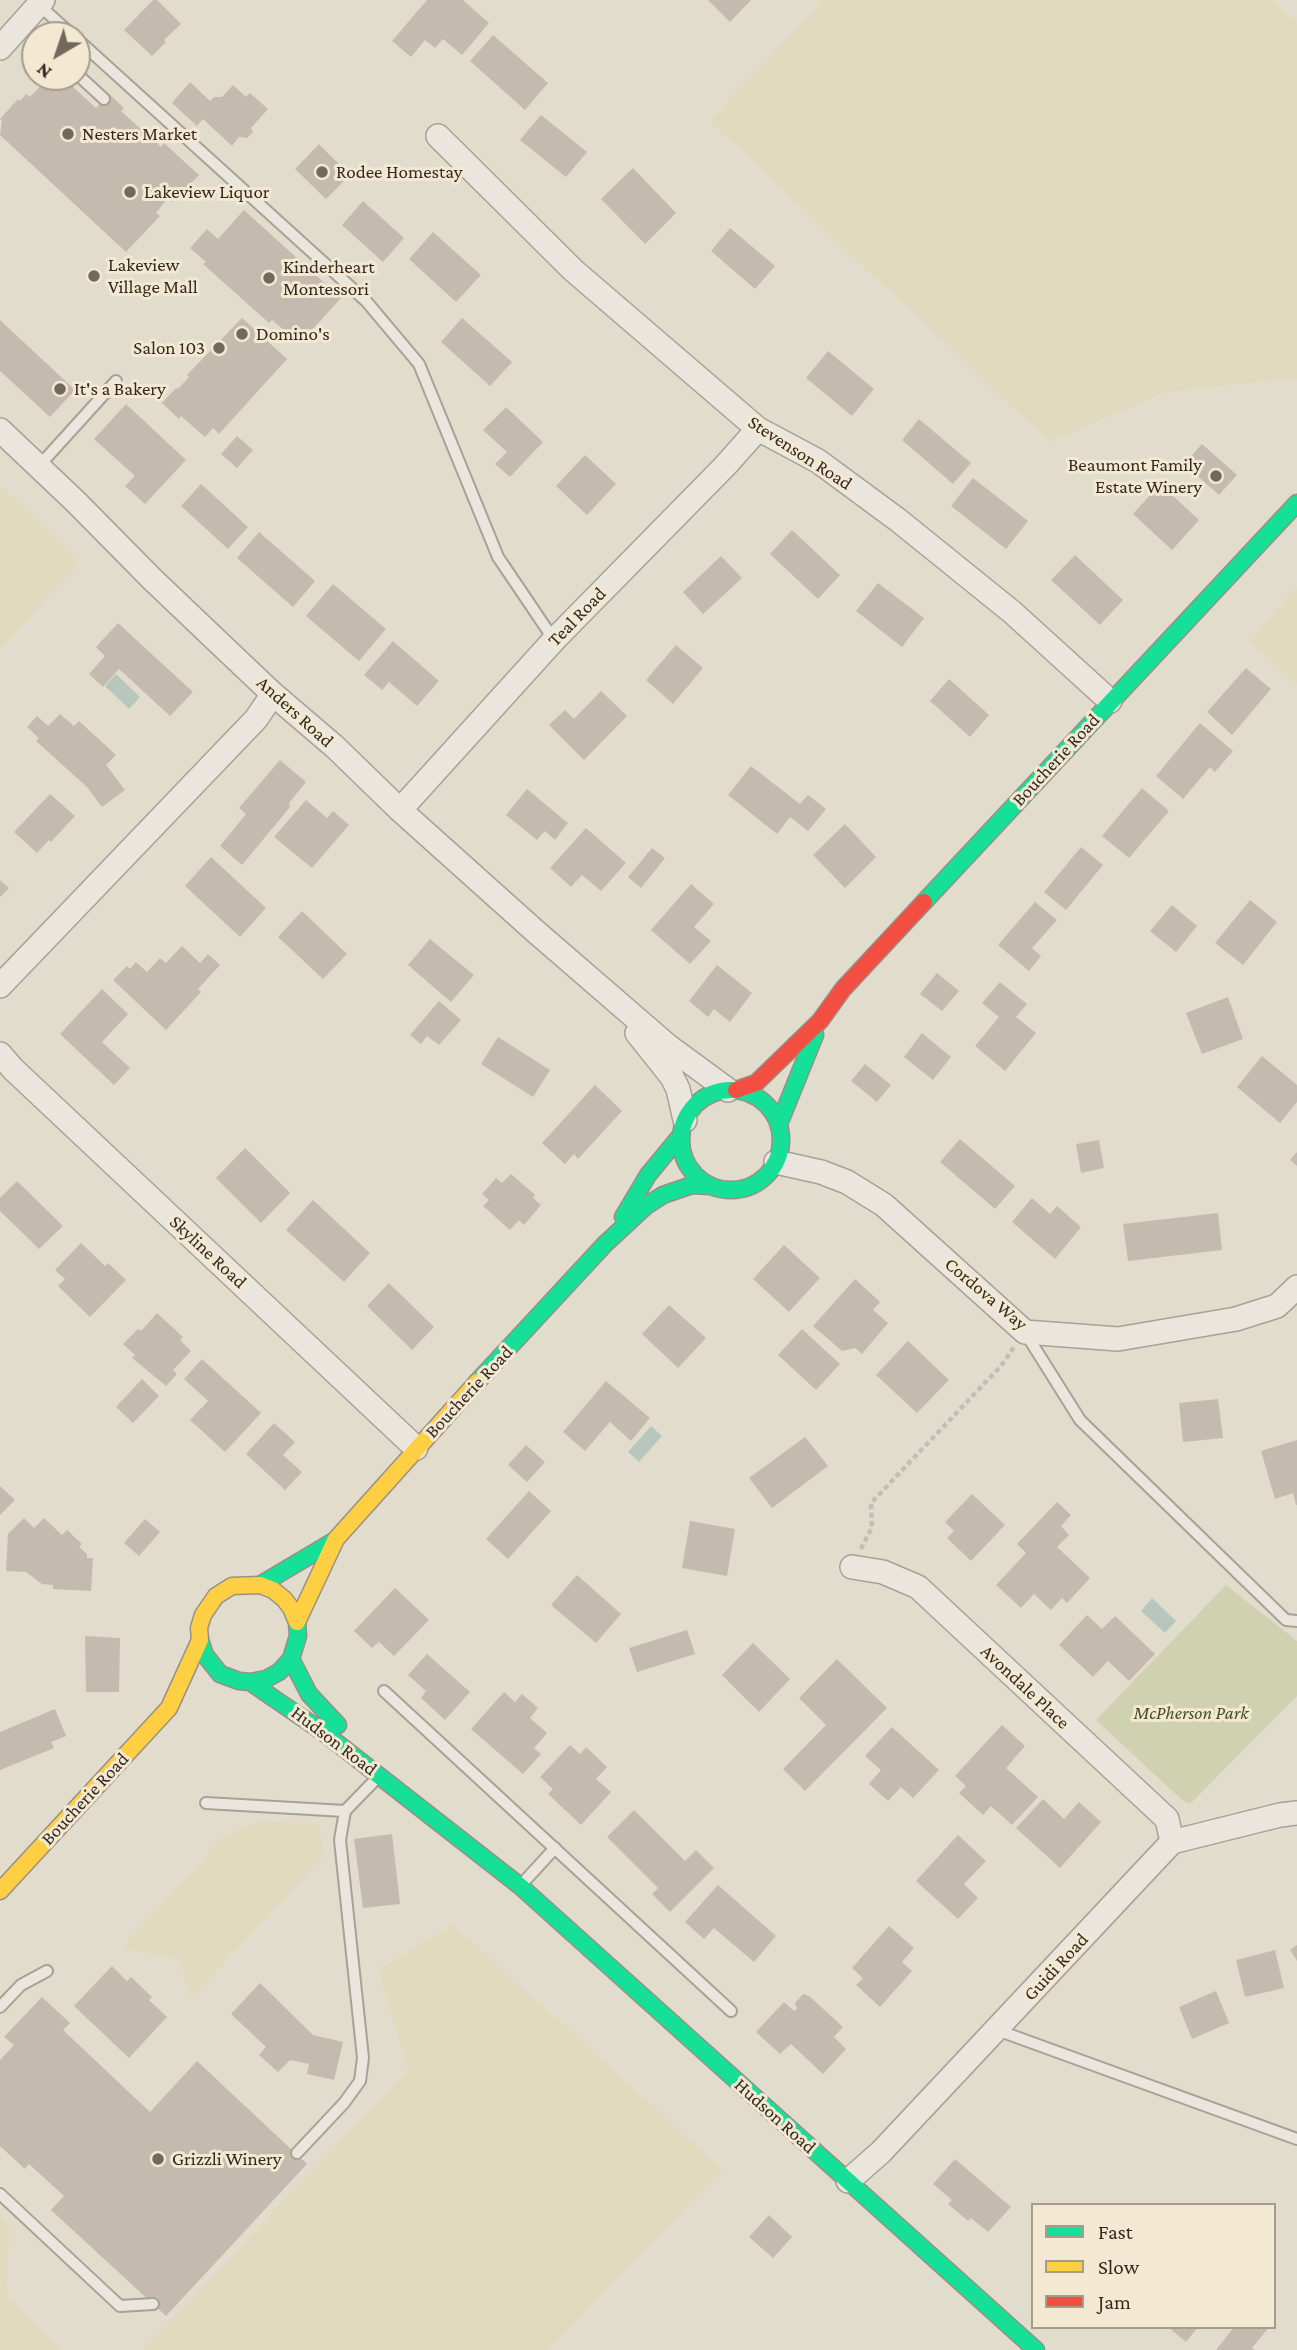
<!DOCTYPE html>
<style>
body{margin:0}
#map{position:relative;width:1297px;height:2350px;overflow:hidden;background:#e2dccd;font-family:"Crimson Pro",serif}
canvas{display:block}
.legend{position:absolute;left:1031px;top:2203px;width:245px;height:126px;box-sizing:border-box;background:#f3e9d3;border:2px solid #a79c8b;margin:0;padding:9px 12px;list-style:none;font-size:21px;color:#35291f}
.legend li{display:flex;align-items:center;gap:14px;height:35px}
.legend b{width:35px;border:2px solid #a79c8b}
.north{position:absolute;left:21px;top:21px;width:70px;height:70px;box-sizing:border-box;background:#f3e9d3;border:2px solid #a79c8b;border-radius:50%;rotate:219deg;font-size:19px;font-weight:700;line-height:28px;text-align:center;color:#35291f}
.north::after{content:'';display:block;margin:auto;width:24px;height:32px;background:#72685c;clip-path:polygon(50% 0,100% 100%,50% 72%,0 100%)}
</style>
<div id="map">
<canvas width="1297" height="2350"></canvas>
<ul class="legend">
<li><b style="height:9px;background:#16e098"></b>Fast</li>
<li><b style="height:9px;background:#ffcf43"></b>Slow</li>
<li><b style="height:9px;background:#f24e42"></b>Jam</li>
</ul>
<div class="north">N</div>
</div>
<script>
const context = document.querySelector('canvas').getContext('2d');
context.lineJoin = 'round';
function paint(path, color) { context.fillStyle = color; context.fill(path, 'evenodd'); }
const shape = rows => new Path2D(rows.map(r => 'M' + r).join(''));
function stroke(path, color, width, dash) { context.strokeStyle = color; context.lineWidth = width; context.lineCap = dash ? 'butt' : 'round'; context.setLineDash(dash || []); context.stroke(path); }
function write(font, color, halo, rows, align = 'center') {
  context.font = font + ' "Crimson Pro",serif'; context.lineWidth = 6; context.setLineDash([]); context.textBaseline = 'middle'; context.strokeStyle = halo; context.fillStyle = color; for (const [text, x, y, turn = 0] of rows) {
    context.save(); context.translate(x, y); context.rotate((+turn || 0) * Math.PI / 180); context.textAlign = isNaN(turn) ? turn : align; if (halo) context.strokeText(text, 0, 0); context.fillText(text, 0, 0); context.restore();
  }
}
paint(shape([
 [822,0,1272,0,1297,23,1297,378,1166,392,1050,442,710,121],
 [0,486,80,563,0,650],
 [1297,587,1297,684,1250,641],
 [261,1821,319,1824,325,1856,191,1997,178,1959,122,1948,224,1836],
 [453,1925,723,2170,548,2350,143,2350,408,2070,378,1969],
 [0,2217,9,2226,7,2297,63,2350,0,2350]
]), '#e1dabe');
paint(shape([
 [1226,1585,1297,1641,1297,1696,1190,1804,1183,1801,1096,1720]
]), '#d0d1b0');
paint(shape([
 [116,674,140,697,129,709,105,686],
 [651,1426,662,1436,639,1462,628,1452],
 [1152,1598,1176,1621,1165,1633,1141,1611]
]), '#b8c7be');
paint(shape([
 [153,0,157,0,181,24,164,40,166,42,152,56,124,30],
 [427,0,463,0,489,23,462,55,443,39,435,48,425,40,411,57,392,41],
 [708,0,751,0,730,22],
 [493,35,548,83,525,110,470,61],
 [49,77,62,77,96,108,109,94,124,108,121,111,153,140,157,135,161,139,158,144,161,147,164,143,199,175,173,202,168,198,156,213,160,216,126,252,0,135,2,121,0,119,18,99,20,101,26,94,30,97],
 [190,82,210,101,214,97,222,97,233,85,246,97,250,93,268,109,251,128,253,132,247,138,239,137,232,146,203,119,197,126,172,103],
 [541,115,587,152,566,177,520,140],
 [319,144,350,175,326,199,295,169],
 [633,168,676,213,645,244,601,199],
 [363,201,404,238,383,262,342,225],
 [244,210,341,298,311,331,308,328,297,341,272,320,269,323,203,264,206,262,190,248,207,229,218,239],
 [730,228,775,266,755,289,711,251],
 [433,232,481,275,456,302,409,259],
 [242,318,287,359,219,434,213,428,205,437,181,416,179,419,162,403,176,388,178,389,189,377,187,375],
 [462,318,512,362,490,386,441,342],
 [0,320,75,390,50,417,0,371],
 [828,351,874,389,852,416,806,378],
 [126,404,186,460,145,504,125,486,135,476,94,439],
 [506,407,543,442,510,477,495,464,507,452,483,430],
 [919,419,971,463,953,484,902,440],
 [237,436,253,450,237,468,221,454],
 [1202,444,1237,475,1219,495,1184,464],
 [585,455,616,484,587,515,556,486],
 [973,478,1028,521,1006,549,951,506],
 [201,484,248,527,228,549,181,506],
 [1160,484,1199,520,1172,550,1133,514],
 [792,530,840,575,818,599,770,554],
 [259,532,315,581,293,607,237,558],
 [1075,555,1123,600,1100,625,1051,580],
 [721,556,742,578,703,614,683,592],
 [878,583,924,618,902,647,856,611],
 [333,584,386,629,359,661,306,616],
 [118,623,193,692,170,716,119,669,103,687,89,674,105,656,96,647],
 [393,641,439,681,417,706,389,682,382,690,364,675],
 [676,645,703,668,673,704,646,680],
 [1246,668,1271,689,1232,735,1207,712],
 [949,679,989,715,970,737,930,701],
 [601,691,627,716,584,760,549,725,565,710,574,719],
 [60,714,74,726,79,721,116,755,106,765,125,790,102,807,87,787,36,741,39,738,27,727,37,716,48,726],
 [1200,723,1233,751,1215,772,1210,767,1183,799,1156,776],
 [280,760,306,782,289,803,290,807,242,865,220,846,246,814,239,808],
 [751,766,800,804,808,795,826,809,808,831,790,817,777,834,728,795],
 [1142,788,1169,811,1129,858,1102,836],
 [527,789,568,823,555,840,545,831,537,840,506,815],
 [50,794,75,816,51,842,49,840,37,853,14,832],
 [306,800,327,818,333,811,349,825,312,868,274,837],
 [845,824,876,857,845,888,813,855],
 [586,828,626,863,601,891,582,875,571,887,550,868],
 [1081,847,1103,865,1066,910,1044,892],
 [652,848,665,858,641,888,628,877],
 [211,857,266,908,240,937,185,886],
 [0,880,9,888,0,897],
 [691,884,714,904,694,927,711,941,690,964,651,930],
 [1250,900,1277,922,1243,965,1215,943],
 [1035,902,1057,920,1032,948,1041,956,1029,971,998,945],
 [1172,905,1197,926,1176,952,1150,931],
 [302,911,347,954,323,979,278,937],
 [430,939,474,975,451,1002,408,965],
 [182,946,200,963,208,954,220,965,198,989,201,992,166,1030,113,980,127,966,130,969,136,962,147,972,160,958,166,963],
 [717,965,752,993,730,1022,714,1009,708,1017,689,1001],
 [937,973,959,991,942,1011,920,994],
 [1000,982,1027,1004,1016,1017,1036,1033,1005,1071,975,1046,999,1017,982,1003],
 [102,989,128,1014,102,1042,130,1068,114,1085,60,1034],
 [1228,997,1243,1039,1202,1054,1186,1013],
 [439,1001,461,1020,439,1045,427,1036,421,1044,410,1035],
 [922,1033,951,1057,933,1080,904,1057],
 [498,1037,550,1070,533,1097,481,1064],
 [1262,1056,1297,1085,1297,1102,1280,1123,1237,1087],
 [865,1064,891,1085,877,1102,851,1081],
 [595,1085,622,1111,578,1159,574,1154,565,1164,542,1143],
 [960,1139,1015,1186,995,1209,940,1162],
 [1099,1140,1104,1168,1081,1173,1076,1144],
 [245,1148,290,1193,261,1223,216,1178],
 [1297,1152,1297,1166,1290,1160],
 [511,1174,535,1195,533,1198,541,1205,524,1225,519,1220,510,1230,483,1206,489,1200,482,1194,496,1178,502,1183],
 [17,1181,63,1226,39,1249,0,1211,0,1198],
 [1032,1198,1050,1214,1057,1206,1081,1227,1055,1259,1012,1222],
 [313,1200,370,1253,344,1282,286,1230],
 [1218,1213,1222,1250,1128,1261,1123,1224],
 [81,1243,105,1266,108,1263,126,1280,90,1317,58,1286,65,1279,55,1270],
 [784,1245,820,1278,789,1312,753,1279],
 [855,1279,880,1302,873,1310,888,1323,862,1354,855,1348,842,1351,813,1326],
 [389,1283,434,1327,412,1350,367,1306],
 [669,1305,706,1338,678,1368,642,1334],
 [157,1313,183,1337,180,1340,191,1351,173,1370,177,1374,166,1386,132,1358,135,1355,123,1344,138,1329,141,1331],
 [802,1329,840,1364,816,1390,778,1355],
 [908,1341,949,1380,917,1413,876,1375],
 [202,1359,261,1413,225,1452,190,1420,208,1401,184,1379],
 [142,1379,159,1396,133,1423,116,1407],
 [606,1381,650,1418,631,1441,610,1422,585,1451,563,1432],
 [1218,1399,1223,1438,1183,1442,1179,1403],
 [274,1423,295,1442,283,1455,302,1472,285,1490,246,1454],
 [805,1437,828,1466,772,1508,749,1478],
 [1297,1440,1297,1505,1296,1505,1293,1493,1275,1499,1261,1451],
 [526,1445,545,1462,527,1482,508,1465],
 [0,1486,15,1500,0,1515],
 [529,1491,551,1511,508,1559,486,1539],
 [972,1494,1005,1525,971,1561,947,1538,954,1531,945,1522],
 [1057,1502,1071,1515,1061,1526,1069,1535,1057,1547,1090,1578,1067,1603,1062,1598,1051,1610,1034,1594,1021,1608,996,1585,1026,1553,1017,1544],
 [24,1518,34,1528,44,1518,62,1535,67,1530,82,1544,79,1547,87,1554,87,1558,93,1558,91,1591,53,1589,53,1585,42,1584,26,1572,6,1571,8,1534],
 [145,1519,160,1532,139,1556,124,1543],
 [690,1521,735,1529,727,1576,682,1568],
 [577,1575,621,1614,596,1643,551,1605],
 [395,1588,429,1620,394,1656,379,1642,372,1648,354,1631],
 [1087,1615,1102,1629,1115,1616,1155,1654,1129,1681,1108,1661,1093,1677,1059,1645],
 [687,1630,695,1654,637,1672,629,1648],
 [85,1636,120,1638,119,1692,86,1692],
 [753,1643,790,1679,759,1712,722,1675],
 [427,1654,470,1692,445,1720,421,1698,426,1691,408,1675],
 [837,1659,887,1708,805,1791,783,1769,826,1725,799,1698],
 [504,1692,515,1702,522,1694,538,1708,530,1718,547,1733,534,1748,541,1754,523,1774,471,1729],
 [55,1709,66,1736,51,1742,54,1748,0,1770,0,1732],
 [1002,1725,1025,1746,1006,1768,1038,1797,1012,1825,991,1806,983,1815,959,1793,966,1786,955,1776],
 [892,1727,939,1770,913,1798,901,1787,888,1801,869,1784,881,1770,865,1756],
 [570,1745,580,1754,586,1747,607,1767,596,1779,611,1792,581,1825,548,1794,553,1789,540,1777],
 [1043,1799,1064,1819,1079,1802,1101,1822,1060,1868,1016,1828],
 [634,1810,685,1861,696,1850,714,1868,670,1912,652,1894,658,1888,607,1837],
 [392,1834,400,1904,363,1908,354,1839],
 [958,1835,986,1861,964,1884,978,1898,958,1919,916,1881],
 [718,1885,776,1936,754,1962,714,1928,704,1939,685,1922],
 [889,1926,914,1948,902,1962,912,1971,880,2007,856,1985,863,1978,852,1968],
 [1297,1945,1297,1961,1290,1950],
 [1275,1950,1284,1988,1245,1997,1236,1960],
 [112,1966,127,1981,131,1977,152,1997,149,2000,167,2017,129,2058,74,2006],
 [260,1983,313,2035,343,2042,334,2080,307,2074,309,2064,290,2060,278,2072,259,2055,266,2047,231,2014],
 [1216,1991,1229,2023,1192,2039,1179,2007],
 [803,1994,809,1996,843,2027,834,2037,846,2049,823,2074,791,2044,780,2054,756,2032,784,2002,794,2011,797,2009,795,2003],
 [42,1997,70,2023,63,2030,150,2112,197,2061,307,2164,166,2316,51,2210,64,2196,29,2164,25,2169,0,2146,0,2060,14,2045,4,2037],
 [955,2159,1011,2207,988,2232,971,2218,968,2221,948,2204,952,2200,933,2184],
 [769,2215,792,2237,773,2258,749,2237],
 [1168,2327,1198,2327,1186,2342],
 [1234,2327,1269,2327,1252,2348,1255,2350,1216,2350]
]), '#c5baae');
const lane = shape([
 [39,5,72,35],
 [77,39,366,301,419,364,498,557,554,640],
 [77,74,104,99],
 [39,466,116,381],
 [1026,1334,1080,1420,1286,1620,1297,1621],
 [384,1691,731,2011],
 [206,1803,345,1811,378,1777],
 [521,1885,555,1848],
 [0,2007,21,1985,47,1971],
 [997,2030,1297,2139],
 [297,2153,344,2103,360,2081,363,2058,340,1840,345,1811],
 [0,2194,120,2306,153,2304]
]);
const street = shape([
 [0,48,43,0],
 [438,136,573,270,758,429,818,461,898,520,1012,612,1110,701],
 [0,430,76,502,152,579,216,640,273,694,335,747,400,810,535,931,668,1046,728,1090],
 [400,810,554,640,725,466,758,429],
 [0,986,256,719,273,694],
 [637,1033,672,1077,678,1089,685,1120],
 [0,1054,13,1069,416,1448],
 [776,1162,821,1172,847,1182,884,1205,1025,1332,1118,1339,1236,1319,1277,1306,1297,1287],
 [852,1567,883,1572,918,1587,1167,1819,1172,1842],
 [848,2181,881,2152,1172,1842,1280,1815,1297,1813]
]);
const fast = shape([
 [924,902,1297,503],
 '681 1140a50 50 0 1 1 100 0a50 50 0 1 1-100 0Z',
 [779,1124,815,1035],
 [623,1217,648,1175,681,1135],
 [477,1382,605,1244,646,1206,663,1195,692,1185,710,1186],
 [260,1585,334,1541],
 [200,1640,205,1655,220,1674,239,1681,250,1682,266,1679,279,1672,291,1659,298,1636,297,1622],
 [291,1659,309,1694,338,1725],
 [250,1682,323,1732,520,1886,1036,2350]
]);
const slow = shape([
 [297,1622,336,1539,477,1382],
 [0,1891,169,1708,200,1640,199,1628,203,1615,216,1596,232,1586,260,1585,273,1590,284,1599,291,1608,297,1622]
]);
const jam = shape([
 [736,1090,756,1083,820,1021,843,989,924,902]
]);
stroke(lane, '#a7a196', 14);
stroke(street, '#a7a196', 26);
stroke(fast, '#979086', 19);
stroke(slow, '#979086', 19);
stroke(jam, '#979086', 19);
stroke(shape([
 [861,1549,872,1527,871,1503,1001,1366,1014,1347]
]), '#c3bdb5', 4.5, [5, 3.5]);
stroke(lane, '#eae6de', 10);
stroke(street, '#eae6de', 23);
stroke(fast, '#16e098', 16);
stroke(slow, '#ffcf43', 16);
stroke(jam, '#f24e42', 16);
for (const [x, y, r, color] of [
 [68,134,7,"#72685c"],
 [322,172,7,"#72685c"],
 [130,192,7,"#72685c"],
 [94,276,7,"#72685c"],
 [269,278,7,"#72685c"],
 [242,334,7,"#72685c"],
 [219,348,7,"#72685c"],
 [60,389,7,"#72685c"],
 [1216,476,7,"#72685c"],
 [158,2159,7,"#72685c"]
]) { const dot = new Path2D(); dot.arc(x, y, r, 0, 2 * Math.PI); context.fillStyle = color; context.fill(dot); stroke(dot, '#f3e9d3', 2.5); }
write('19px', '#35291f', '#f3e9d3', [
 ["Nesters Market",82,134],
 ["Rodee Homestay",336,172],
 ["Lakeview Liquor",144,192],
 ["Lakeview",108,265],
 ["Village Mall",108,287],
 ["Kinderheart",283,267],
 ["Montessori",283,289],
 ["Domino's",256,334],
 ["Salon 103",205,348,"right"],
 ["It's a Bakery",74,389],
 ["Beaumont Family",1202,465,"right"],
 ["Estate Winery",1202,487,"right"],
 ["Grizzli Winery",172,2159]
], 'left');
write('19px', '#35291f', '#f3e9d3', [
 ["Stevenson Road",800,453,33],
 ["Teal Road",577,617,-46],
 ["Anders Road",295,712,42],
 ["Boucherie Road",1056,760,-47],
 ["Skyline Road",208,1252,43],
 ["Cordova Way",986,1294,40],
 ["Boucherie Road",469,1392,-47],
 ["Avondale Place",1025,1687,43],
 ["Hudson Road",334,1741,37],
 ["Boucherie Road",85,1799,-47],
 ["Guidi Road",1056,1967,-47],
 ["Hudson Road",775,2116,42]
]);
write('italic 19px', '#465027', '#f3e9d3', [
 ["McPherson Park",1191,1713]
]);
</script>
